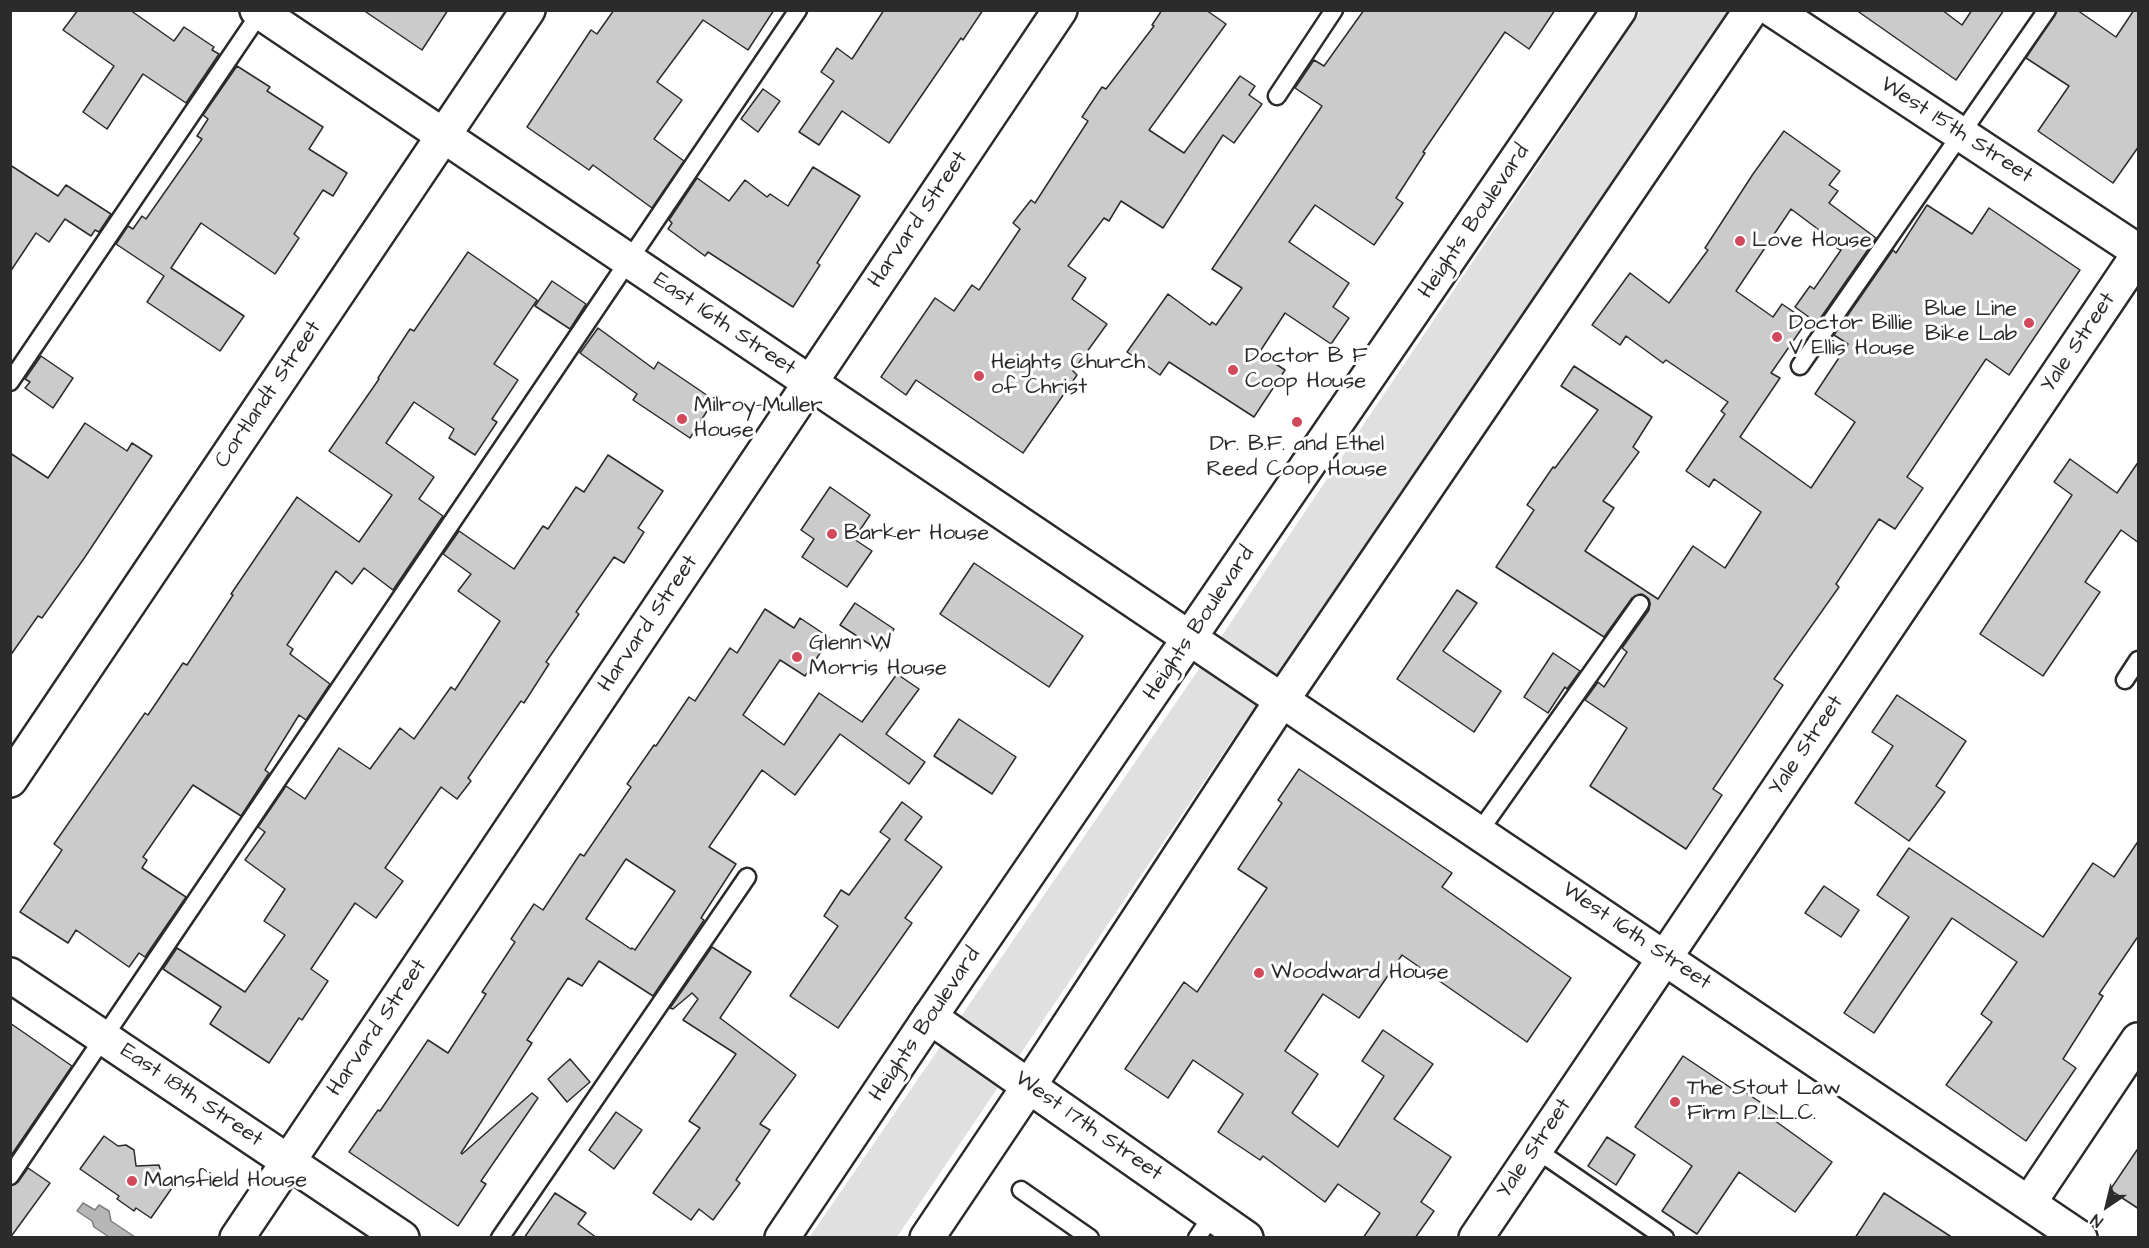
<!DOCTYPE html>
<style>
body{margin:0}
#map{position:relative;width:2149px;height:1248px;overflow:hidden;background:#fff;font-family:"Architects Daughter",sans-serif}
canvas{display:block}
.frame{position:absolute;inset:0;border:12px solid #2b2b2b;pointer-events:none}
.north{position:absolute;left:2077px;top:1176px;width:60px;height:60px;-webkit-text-stroke:4px #fff;paint-order:stroke;rotate:215deg;font-size:16px;font-weight:700;line-height:24px;text-align:center;color:#2b2b2b}
.north::after{content:'';display:block;margin:auto;width:21px;height:27px;background:#2b2b2b;clip-path:polygon(50% 0,100% 100%,50% 72%,0 100%)}
</style>
<div id="map">
<canvas width="2149" height="1248"></canvas>
<div class="frame"></div>
<div class="north">N</div>
</div>
<script>
const context = document.querySelector('canvas').getContext('2d');
context.lineJoin = 'round';
function paint(path, color) { context.fillStyle = color; context.fill(path, 'evenodd'); }
const shape = rows => new Path2D(rows.map(r => 'M' + r).join(''));
function stroke(path, color, width, dash) { context.strokeStyle = color; context.lineWidth = width; context.lineCap = dash ? 'butt' : 'round'; context.setLineDash(dash || []); context.stroke(path); }
function write(font, color, halo, rows, align = 'center') {
  context.font = font + ' "Architects Daughter",sans-serif'; context.lineWidth = 6; context.setLineDash([]); context.textBaseline = 'middle'; context.strokeStyle = halo; context.fillStyle = color; for (const [text, x, y, turn = 0] of rows) {
    context.save(); context.translate(x, y); context.rotate((+turn || 0) * Math.PI / 180); context.textAlign = isNaN(turn) ? turn : align; if (halo) context.strokeText(text, 0, 0); context.fillText(text, 0, 0); context.restore();
  }
}
paint(shape([
 [1641,11,1732,11,1239,730,897,1237,809,1238,1225,631]
]), '#e0e0e0');
const water = shape([
 [83,1203,95,1210,99,1205,109,1211,111,1221,135,1237,109,1237,94,1227,92,1221,77,1211,83,1203]
]);
paint(water, '#b6b6b6');
stroke(water, '#7e7e7e', 1.5);
const building = shape([
 [78,10,130,10,174,41,184,27,214,47,212,50,219,54,186,103,143,74,107,129,83,112,114,66,63,30,78,10],
 [363,10,448,10,422,50,363,10],
 [614,10,774,10,748,50,703,20,657,82,682,100,654,139,684,161,652,208,593,165,589,170,527,127,591,30,597,34,614,10],
 [884,10,983,10,963,40,961,38,889,143,842,111,819,145,799,132,834,81,821,72,837,48,852,59,884,10],
 [1162,10,1206,10,1226,24,1149,130,1184,153,1240,76,1255,86,1249,95,1262,104,1234,143,1223,135,1163,228,1121,201,1109,221,1104,218,1068,266,1086,278,1072,299,1107,324,1073,371,1077,375,1023,453,916,380,906,395,881,377,935,298,954,311,972,285,979,290,1020,229,1013,223,1031,200,1035,203,1088,121,1082,117,1102,87,1106,89,1154,26,1152,25,1162,10],
 [1364,10,1555,10,1529,49,1505,32,1423,152,1425,153,1396,198,1403,203,1374,245,1315,205,1289,242,1349,283,1333,307,1349,318,1331,344,1285,313,1259,353,1285,370,1254,417,1169,362,1160,375,1127,352,1168,294,1210,325,1212,322,1216,325,1242,288,1212,269,1322,106,1295,88,1314,60,1324,66,1364,10],
 [1856,10,1942,10,1962,25,1972,10,2004,10,1956,80,1856,10],
 [2057,10,2077,10,2116,37,2134,10,2139,10,2139,146,2113,183,2038,131,2069,86,2026,58,2057,10],
 [237,66,270,87,267,91,323,127,309,149,347,173,333,196,323,190,294,234,299,238,275,274,201,223,171,268,244,316,220,351,147,302,164,276,116,244,128,226,133,229,142,216,146,219,202,139,197,136,208,119,203,115,237,66],
 [763,89,780,101,758,132,741,119,763,89],
 [1784,131,1840,171,1829,185,1838,191,1829,203,1876,238,1817,323,1795,307,1810,286,1814,289,1841,250,1837,248,1839,245,1791,209,1736,291,1773,317,1782,304,1807,321,1771,373,1780,378,1740,437,1811,488,1855,422,1815,394,1848,344,1834,335,1893,250,1896,253,1927,205,1972,234,1989,208,2080,270,2009,375,1986,359,1907,477,1923,488,1895,529,1879,519,1836,584,1839,587,1774,679,1783,685,1713,789,1722,795,1686,849,1590,786,1627,728,1585,700,1598,682,1604,687,1627,652,1622,648,1649,610,1650,604,1649,599,1642,594,1632,598,1604,637,1496,567,1534,510,1527,505,1553,467,1555,468,1598,410,1561,386,1574,366,1652,417,1633,447,1639,452,1603,501,1614,508,1585,551,1658,599,1693,546,1725,568,1761,512,1714,479,1709,487,1686,471,1725,414,1721,411,1728,402,1666,360,1663,363,1626,336,1620,345,1592,325,1630,273,1669,303,1708,250,1705,248,1753,174,1784,131],
 [10,165,58,196,66,185,111,214,99,232,95,230,91,236,65,219,49,242,36,233,10,272,10,165],
 [813,167,860,196,817,263,820,265,793,307,708,252,705,256,668,229,672,223,669,220,697,178,729,201,745,180,767,197,770,194,788,206,813,167],
 [468,252,537,300,494,364,518,380,492,419,497,422,475,455,449,438,454,429,414,402,386,443,434,477,419,499,443,516,393,590,364,568,352,584,336,571,287,645,293,649,290,654,330,684,306,720,299,715,265,770,269,773,241,816,193,785,143,857,147,860,142,868,186,897,145,957,139,953,129,967,76,930,68,943,20,912,62,850,54,844,145,713,148,715,183,663,187,665,233,595,231,594,297,497,359,542,392,495,329,451,379,379,378,378,410,329,414,331,468,252],
 [552,281,586,304,570,329,535,306,552,281],
 [598,328,654,369,658,362,714,400,690,438,633,400,637,394,580,353,598,328],
 [41,356,73,378,53,408,25,388,30,382,25,379,41,356],
 [85,423,127,451,132,443,152,456,85,557,42,618,38,616,10,656,10,453,48,478,85,423],
 [608,455,663,491,638,528,644,532,624,563,614,557,576,612,579,614,546,662,549,664,524,703,521,701,468,778,471,781,457,799,441,787,385,868,403,881,376,918,355,903,311,969,328,981,302,1020,299,1018,269,1063,210,1024,221,1007,163,969,177,948,245,992,285,935,264,921,285,889,245,860,265,832,258,827,286,786,305,799,339,748,370,769,400,728,414,739,451,687,455,690,500,621,458,591,471,574,443,554,459,531,514,569,543,526,548,529,576,487,584,492,608,455],
 [2070,459,2117,493,2139,461,2139,543,2121,530,2085,582,2100,592,2043,676,1980,634,2072,495,2054,482,2070,459],
 [830,487,870,515,854,539,872,551,847,587,802,557,814,539,801,530,830,487],
 [974,563,1083,636,1049,687,940,614,974,563],
 [1457,590,1477,603,1443,651,1501,691,1474,732,1397,679,1457,590],
 [855,603,894,629,880,651,840,625,855,603],
 [765,609,794,628,800,618,830,638,805,676,780,660,743,715,784,745,819,693,862,722,897,674,919,689,886,734,925,762,909,784,840,734,795,795,762,770,709,847,736,864,701,918,704,920,694,935,653,996,599,961,582,986,568,978,527,1040,532,1043,461,1153,462,1154,532,1093,538,1098,481,1181,486,1184,458,1226,349,1152,378,1110,380,1111,428,1040,448,1053,486,994,482,992,515,942,511,939,534,904,543,910,580,854,584,856,631,787,627,784,654,745,656,746,689,697,695,701,730,648,737,653,765,609],
 [626,859,675,891,635,950,632,948,631,949,586,919,626,859],
 [1553,653,1580,671,1567,689,1565,687,1548,713,1524,697,1553,653],
 [1897,695,1966,741,1936,786,1945,792,1909,841,1855,803,1893,746,1872,732,1897,695],
 [959,719,1016,757,992,794,934,756,959,719],
 [1299,769,1452,873,1442,887,1571,978,1527,1042,1402,955,1359,1018,1323,994,1285,1051,1318,1074,1292,1113,1338,1147,1384,1076,1362,1061,1383,1030,1433,1064,1394,1119,1451,1157,1421,1202,1434,1211,1415,1238,1363,1238,1380,1213,1338,1184,1325,1202,1263,1156,1260,1160,1218,1132,1243,1094,1193,1060,1168,1098,1125,1069,1184,982,1197,992,1267,888,1238,869,1282,803,1278,800,1299,769],
 [902,802,922,817,905,840,942,867,905,918,912,923,838,1028,790,996,838,926,824,916,841,890,849,895,890,839,880,832,902,802],
 [2139,840,2139,935,2099,994,2103,996,2063,1059,2076,1068,2026,1141,1946,1085,1992,1022,1981,1014,2017,962,1952,918,1874,1033,1844,1013,1909,917,1877,895,1909,848,2043,937,2093,863,2114,877,2139,840],
 [1824,886,1859,910,1841,937,1805,913,1824,886],
 [712,947,751,972,720,1018,796,1075,760,1124,770,1130,736,1180,740,1183,713,1220,699,1209,691,1220,653,1193,700,1128,689,1121,736,1054,683,1020,698,999,692,993,673,1009,670,1008,712,947],
 [10,1023,72,1066,10,1157,10,1023],
 [1683,1056,1731,1088,1733,1084,1778,1114,1774,1120,1832,1162,1795,1212,1739,1172,1697,1234,1662,1211,1692,1166,1635,1127,1683,1056],
 [570,1059,590,1082,567,1102,548,1079,570,1059],
 [616,1112,642,1130,614,1169,589,1150,616,1112],
 [104,1136,118,1146,126,1145,134,1150,136,1166,159,1165,162,1176,174,1185,151,1218,136,1208,134,1211,117,1199,119,1196,80,1169,104,1136],
 [1607,1137,1635,1155,1616,1185,1588,1166,1607,1137],
 [2139,1147,2139,1209,2110,1190,2139,1147],
 [28,1168,50,1183,10,1238,10,1186,18,1182,28,1168],
 [555,1193,586,1213,578,1224,597,1238,524,1238,555,1193],
 [1884,1193,1953,1238,1855,1238,1884,1193]
]);
paint(building, '#cbcbcb');
stroke(building, '#2b2b2b', 1.5);
const lane = shape([
 [1277,96,1334,10],
 [1800,366,2047,10],
 [10,382,262,10],
 [2125,680,2138,660],
 [1479,832,1640,604],
 [1535,1149,1665,1238],
 [10,1176,798,10],
 [1021,1190,1090,1238],
 [500,1238,747,877],
 [1197,1238,1213,1214]
]);
const street = shape([
 [257,10,2080,1238],
 [1773,10,2138,251],
 [10,780,528,10],
 [10,975,402,1238],
 [930,1017,1246,1238],
 [2029,1203,2138,1040],
 [237,1238,1060,10]
]);
const secondary = shape([
 [782,1238,930,1017,1619,10],
 [927,1238,1029,1086,1282,700,1751,10],
 [1476,1238,2138,255]
]);
stroke(lane, '#2b2b2b', 21);
stroke(street, '#2b2b2b', 38);
stroke(secondary, '#2b2b2b', 38);
stroke(lane, '#fff', 16);
stroke(street, '#fff', 33);
stroke(secondary, '#fff', 33);
for (const [x, y, r, color] of [
 [1740,241,6,"#d1495b"],
 [2029,323,6,"#d1495b"],
 [1777,337,6,"#d1495b"],
 [1233,370,6,"#d1495b"],
 [979,376,6,"#d1495b"],
 [682,419,6,"#d1495b"],
 [1297,422,6,"#d1495b"],
 [832,534,6,"#d1495b"],
 [797,657,6,"#d1495b"],
 [1259,973,6,"#d1495b"],
 [1675,1102,6,"#d1495b"],
 [132,1181,6,"#d1495b"]
]) { const dot = new Path2D(); dot.arc(x, y, r, 0, 2 * Math.PI); context.fillStyle = color; context.fill(dot); stroke(dot, '#fff', 2); }
write('22px', '#2b2b2b', '#fff', [
 ["West 15th Street",1956,131,33],
 ["Harvard Street",919,220,-56],
 ["Heights Boulevard",1475,222,-56],
 ["East 16th Street",724,325,34],
 ["Yale Street",2079,343,-56],
 ["Cortlandt Street",269,395,-56],
 ["Harvard Street",649,624,-56],
 ["Heights Boulevard",1200,624,-56],
 ["Yale Street",1807,746,-56],
 ["West 16th Street",1636,937,34],
 ["Heights Boulevard",926,1025,-56],
 ["Harvard Street",378,1028,-56],
 ["East 18th Street",191,1096,34],
 ["West 17th Street",1088,1127,35],
 ["Yale Street",1535,1149,-56]
]);
write('22px', '#2b2b2b', '#fff', [
 ["Love House",1752,241],
 ["Blue Line",2017,310,"right"],
 ["Bike Lab",2017,335,"right"],
 ["Doctor Billie",1789,324],
 ["V Ellis House",1789,349],
 ["Doctor B F",1245,357],
 ["Coop House",1245,382],
 ["Heights Church",991,363],
 ["of Christ",991,388],
 ["Milroy-Muller",694,406],
 ["House",694,431],
 ["Dr. B.F. and Ethel",1297,445,"center"],
 ["Reed Coop House",1297,470,"center"],
 ["Barker House",844,534],
 ["Glenn W",809,644],
 ["Morris House",809,669],
 ["Woodward House",1271,973],
 ["The Stout Law",1687,1089],
 ["Firm P.L.L.C.",1687,1114],
 ["Mansfield House",144,1181]
], 'left');
</script>
